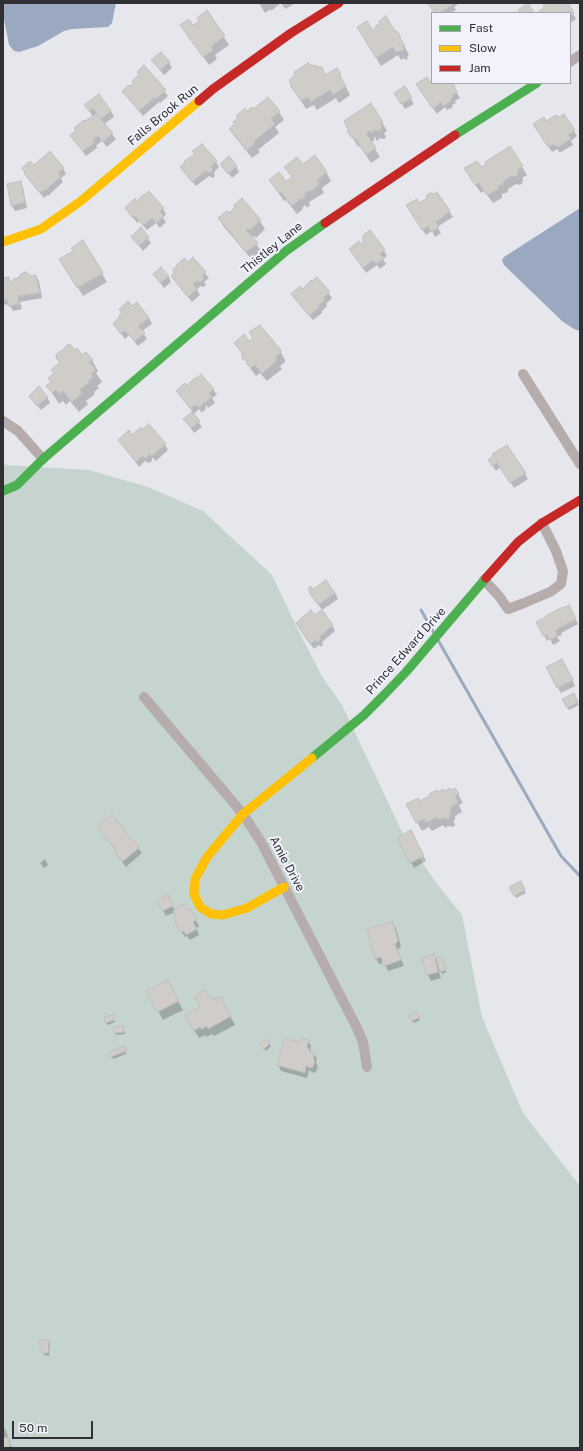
<!DOCTYPE html>
<style>
body{margin:0}
#map{position:relative;width:583px;height:1451px;overflow:hidden;background:#e6e7ec;font-family:"Public Sans",sans-serif}
canvas{display:block}
.frame{position:absolute;inset:0;border:4px solid #303034;pointer-events:none}
.legend{position:absolute;left:431px;top:12px;width:140px;height:72px;box-sizing:border-box;background:#f1f2fb;border:1px solid #a4a4ab;margin:0;padding:5px 7px;list-style:none;font-size:12px;color:#303034}
.legend li{display:flex;align-items:center;gap:8px;height:20px}
.legend b{width:20px;border:1px solid #a4a4ab}
.scale{position:absolute;left:12px;top:1421px;width:81px;height:18px;box-sizing:border-box;border:2px solid #303034;border-top:0;padding-left:5px;font-size:12px;line-height:14px;white-space:nowrap;color:#303034;-webkit-text-stroke:3px #f1f2fb;paint-order:stroke}
</style>
<div id="map">
<canvas width="583" height="1451"></canvas>
<div class="frame"></div>
<ul class="legend">
<li><b style="height:5px;background:#4caf50"></b>Fast</li>
<li><b style="height:5px;background:#ffc107"></b>Slow</li>
<li><b style="height:5px;background:#c62828"></b>Jam</li>
</ul>
<div class="scale">50 m</div>
</div>
<script>
const context = document.querySelector('canvas').getContext('2d');
context.lineJoin = 'round';
function paint(path, color) { context.fillStyle = color; context.fill(path, 'evenodd'); }
const shape = rows => new Path2D(rows.map(r => 'M' + r).join(''));
function stroke(path, color, width, dash) { context.strokeStyle = color; context.lineWidth = width; context.lineCap = dash ? 'butt' : 'round'; context.setLineDash(dash || []); context.stroke(path); }
function write(font, color, halo, rows, align = 'center') {
  context.font = font + ' "Public Sans",sans-serif'; context.lineWidth = 4; context.setLineDash([]); context.textBaseline = 'middle'; context.strokeStyle = halo; context.fillStyle = color; for (const [text, x, y, turn = 0] of rows) {
    context.save(); context.translate(x, y); context.rotate((+turn || 0) * Math.PI / 180); context.textAlign = isNaN(turn) ? turn : align; if (halo) context.strokeText(text, 0, 0); context.fillText(text, 0, 0); context.restore();
  }
}
paint(shape([
 [3,462,6,465,89,470,148,487,203,511,272,575,299,632,323,678,342,705,402,832,437,884,462,915,482,1017,523,1113,580,1186,580,1448,3,1448]
]), '#c5d4ce');
paint(shape([
 [3,3,116,3,112,23,108,27,72,29,64,31,38,46,19,52,14,51,9,45,3,14],
 [580,208,580,331,574,329,562,321,504,265,502,260,504,257]
]), '#9ba9c0');
paint(shape([
 [259,3,293,3,294,4,285,9,281,3,271,11,271,9,265,13],
 [428,3,460,3,454,7,456,10,451,13,435,13],
 [544,3,567,3,576,19,570,23,570,13,541,13,545,9],
 [207,12,229,45,215,55,217,59,209,65,187,33,193,26,200,21],
 [381,23,398,33,409,55,407,57,408,59,405,60,404,58,401,60,398,55,381,66,363,36,377,31],
 [152,60,169,62,172,68,164,75],
 [144,67,168,96,160,103,159,102,143,116,123,91,135,84],
 [312,68,322,68,326,76,337,69,350,95,339,103,336,98,317,110,314,105,306,109,297,94],
 [435,83,451,83,460,98,455,101,456,103,452,105,453,107,447,110,445,107,437,114,420,90],
 [404,88,414,104,405,109,396,93],
 [86,105,111,111,114,117,104,124,116,139,107,147,102,141,96,146,97,148,86,156,71,136,93,117],
 [97,113,102,119,100,120,95,114],
 [253,110,279,112,284,120,275,127,279,133,258,150,260,152,252,158,235,137,230,129,247,112],
 [564,115,577,136,571,141,573,145,561,152,559,152,558,149,552,152,537,130],
 [382,122,387,131,384,133,386,137,384,139,380,138,377,141,374,136,374,141,370,141,380,157,371,163,360,146,358,147,346,125],
 [216,162,219,167,214,172,215,176,213,178,209,176,196,186,181,167],
 [221,164,236,166,239,172,232,178],
 [33,166,63,168,66,174,61,178,63,182,48,196,47,195,44,198,28,179,23,169],
 [303,166,326,172,331,181,322,188,324,193,309,202,310,205,307,208,305,205,302,208,303,209,297,214,286,200,284,201,270,180,286,182,292,178,286,167],
 [522,167,527,175,522,178,523,180,522,184,519,185,516,184,508,189,508,192,502,194,502,198,493,203,484,191,481,193,470,177,480,168],
 [20,182,23,188,27,208,15,211,12,206,8,185],
 [437,193,453,217,437,227,441,233,435,237,432,231,426,235,410,211],
 [242,200,260,221,265,229,256,238,254,236,252,238,262,252,252,260,224,227,219,219,228,214],
 [137,203,163,209,166,214,163,218,166,222,160,228,156,223,147,230,139,221,137,223,126,208],
 [141,229,151,243,143,251,132,237],
 [83,242,107,282,83,296,61,259,74,251],
 [360,245,382,246,387,256,383,259,386,264,380,269,377,265,366,273,350,249],
 [193,259,209,278,204,282,206,285,203,287,200,286,197,290,200,295,192,302,172,277],
 [154,274,168,276,171,282,164,288],
 [36,276,39,281,42,298,20,302,22,309,13,311,9,304,5,305,3,301,3,279,8,278,11,283],
 [317,278,332,298,326,304,327,306,322,311,322,313,313,320,296,299,302,290],
 [132,308,149,318,152,324,142,331,147,339,138,346,129,335,125,339,114,324],
 [236,343,280,351,285,360,285,362,280,366,282,369,267,381,260,373,256,376,252,371],
 [82,356,92,360,98,371,96,373,102,382,97,386,99,388,94,392,95,394,86,401,88,404,79,412,70,401,66,405,63,401,59,404,48,386,52,383,61,363,57,357],
 [187,387,213,389,217,395,212,398,215,403,208,408,206,405,205,410,203,412,201,412,199,409,193,415,202,427,194,433,185,419,193,412,177,391],
 [47,397,50,403,41,410,33,401],
 [132,436,165,445,168,450,156,461,152,457,152,461,149,463,145,461,139,467,119,440],
 [507,446,528,479,514,488,501,467,496,471,489,460],
 [313,590,335,593,338,599,322,610,310,593],
 [572,612,578,624,561,633,562,635,557,637,560,641,553,645,550,639,547,641,544,635,547,618],
 [314,616,332,625,335,631,322,642,323,645,321,647,319,645,314,649,300,629],
 [565,665,575,686,561,693,547,668],
 [573,695,579,705,569,710,563,700],
 [455,789,463,803,459,805,462,812,455,816,455,820,453,821,455,824,454,827,448,826,445,828,443,825,432,831,429,827,422,831,417,822,420,802,437,793,451,791],
 [98,827,129,839,131,838,142,853,126,867,118,857,115,852,116,851],
 [414,837,426,861,414,868,411,862],
 [45,859,48,865,44,868,40,863],
 [520,883,526,893,516,898,511,887],
 [158,901,171,901,175,911,187,911,190,910,199,926,196,928,199,935,190,940,187,936,185,937,181,931,175,912,166,916],
 [392,923,396,928,401,947,397,950,404,966,388,971,384,963,379,964,376,959,368,930],
 [434,956,438,963,443,960,446,972,442,974,438,968,441,978,431,981,425,970],
 [172,990,183,1010,163,1020,148,992],
 [220,997,235,1025,214,1036,212,1034,207,1037,206,1035,199,1038,194,1030,212,1001],
 [416,1013,420,1020,414,1023,410,1016],
 [112,1016,115,1022,108,1025,106,1022],
 [123,1027,125,1034,117,1035,115,1033],
 [266,1040,271,1046,266,1051,263,1047],
 [308,1041,311,1046,310,1053,314,1054,317,1059,316,1063,318,1066,316,1072,314,1073,309,1070,307,1078,281,1071,278,1065,298,1043],
 [124,1047,127,1051,125,1052,126,1054,113,1059,112,1056],
 [40,1341,49,1341,50,1344,49,1356,44,1355,43,1349,40,1346],
 [3,1426,6,1431,12,1448,3,1448]
]), '#0003');
stroke(shape([
 [421,610,434,633],
 [438,640,561,856,580,876]
]), '#9ba9c0', 3);
const building = shape([
 [427,3,453,3,454,4,440,13,435,13,427,3],
 [528,3,534,13,520,13,518,10,528,3],
 [543,3,568,3,574,13,570,16,570,13,540,13,539,11,544,8,543,3],
 [207,10,225,36,211,46,213,50,203,57,180,25,189,19,193,25,199,21,197,18,207,10],
 [386,16,395,31,398,32,400,36,400,38,405,46,403,48,404,50,399,52,398,51,396,52,393,47,376,58,357,27,367,21,374,32,376,31,374,28,380,23,379,21,386,16],
 [161,52,170,62,160,70,151,60,161,52],
 [308,63,312,66,315,65,317,67,322,67,325,75,337,68,341,74,339,75,346,86,333,95,330,90,311,102,308,97,301,101,290,85,291,85,289,80,295,75,294,72,308,63],
 [144,65,166,90,156,99,155,97,139,111,122,91,129,85,130,86,134,83,132,81,139,75,137,72,144,65],
 [427,77,432,84,433,83,453,83,457,92,453,95,453,97,450,99,451,101,443,106,441,102,433,109,416,84,427,77],
 [405,86,412,98,401,104,394,93,405,86],
 [99,94,111,111,101,119,93,108,89,111,84,105,99,94],
 [268,97,280,111,271,119,275,124,254,141,255,143,247,150,229,129,235,124,233,122,238,118,236,116,245,108,247,111,252,107,253,109,268,97],
 [371,103,383,122,380,124,382,127,379,131,375,130,371,133,370,131,366,133,376,148,366,155,355,138,353,139,347,131,349,130,345,125,346,124,344,121,371,103],
 [96,114,113,133,103,142,98,136,93,140,95,142,83,151,70,136,71,134,76,131,74,128,84,120,85,121,96,114],
 [564,114,575,130,568,135,571,139,558,147,555,146,554,144,548,147,533,124,544,117,546,121,556,115,559,117,564,114],
 [202,144,217,161,211,166,213,170,210,173,205,171,192,182,180,167,185,162,184,161,195,154,192,151,202,144],
 [510,146,523,166,518,169,519,171,517,175,514,177,511,176,504,181,503,184,498,186,498,189,488,195,486,194,479,183,475,185,464,168,477,161,481,167,486,164,485,162,510,146],
 [50,151,64,168,58,173,61,176,45,191,44,190,40,193,24,173,25,172,22,168,30,161,34,165,50,151],
 [315,155,327,172,317,180,320,184,310,192,309,190,304,194,306,196,301,200,299,198,298,199,299,200,292,206,281,192,279,193,269,180,279,172,286,181,292,177,284,167,297,157,303,164,315,155],
 [229,156,237,166,228,174,220,164,229,156],
 [21,181,25,202,11,206,7,184,21,181],
 [149,191,164,208,160,212,164,216,156,223,152,218,143,225,135,216,133,218,125,208,135,198,137,201,144,194,144,195,149,191],
 [437,192,450,211,438,221,435,221,439,227,431,232,428,226,422,230,406,205,417,199,419,203,426,199,427,195,430,193,434,194,437,192],
 [242,198,261,220,250,230,248,228,246,230,258,243,246,252,218,218,227,211,229,213,235,207,234,205,242,198],
 [141,227,149,237,139,246,131,237,141,227],
 [370,230,385,250,380,254,384,258,376,264,373,260,363,268,349,249,359,241,360,244,364,241,362,238,365,236,363,235,370,230],
 [83,240,103,273,77,288,59,259,73,251,71,248,83,240],
 [193,257,206,272,202,276,204,279,200,282,197,281,193,284,197,289,188,297,171,276,174,273,173,269,177,266,176,265,185,258,188,262,193,257],
 [161,267,169,276,160,283,153,274,161,267],
 [26,272,31,276,36,275,40,293,18,296,19,304,8,306,7,299,3,300,3,278,9,277,10,282,13,282,13,279,18,278,21,274,26,272],
 [317,277,330,292,323,298,325,300,319,305,320,307,309,316,291,294,300,286,303,289,311,280,312,281,317,277],
 [128,301,132,306,137,302,149,318,138,326,145,333,135,341,125,331,121,334,113,324,120,316,119,315,122,313,119,309,128,301],
 [260,325,281,350,281,353,275,357,277,360,262,374,255,365,251,368,246,363,248,361,244,360,242,358,242,353,234,343,244,334,249,341,253,338,249,332,260,325],
 [67,345,71,345,75,350,77,348,82,355,86,352,93,360,89,362,96,370,91,374,93,377,88,381,90,382,80,389,82,393,72,402,63,391,59,394,56,390,52,393,46,386,51,382,48,378,54,373,51,370,60,362,56,358,56,355,59,352,63,350,67,345],
 [201,374,214,389,209,393,212,397,204,403,203,402,203,405,200,407,197,407,195,405,191,409,176,391,185,383,187,385,196,377,197,378,201,374],
 [39,386,48,397,37,406,29,396,39,386],
 [192,412,200,421,191,428,183,419,192,412],
 [149,424,166,444,152,456,149,453,149,455,146,458,142,456,136,462,118,440,129,430,132,435,141,427,143,429,149,424],
 [507,445,526,473,510,483,497,463,492,466,488,460,493,456,492,454,507,445],
 [326,580,335,593,318,605,309,592,310,591,308,588,311,586,313,589,326,580],
 [569,605,576,619,559,628,559,629,555,631,557,636,549,640,546,634,543,636,536,622,546,617,545,616,563,607,563,608,569,605],
 [311,610,314,615,322,610,333,625,319,637,321,639,317,642,316,640,310,644,296,623,311,610],
 [562,659,573,680,557,688,546,667,562,659],
 [574,693,578,702,567,708,562,699,574,693],
 [450,788,451,790,455,788,459,794,455,796,458,803,451,807,451,811,449,812,450,815,449,819,443,818,439,820,437,817,426,823,424,819,416,823,406,804,418,798,420,801,430,796,429,794,437,790,438,792,443,789,444,791,450,788],
 [112,814,130,838,131,837,140,847,122,862,114,851,116,850,97,827,112,814],
 [411,830,424,856,410,863,397,837,411,830],
 [521,881,525,890,514,896,509,887,521,881],
 [168,895,173,906,162,911,157,900,168,895],
 [184,904,187,910,190,908,197,920,193,922,197,929,186,935,184,931,181,932,175,923,176,921,174,917,176,916,173,911,184,904],
 [393,922,398,941,395,944,401,960,384,966,381,957,375,959,367,929,393,922],
 [434,954,438,972,427,975,421,958,434,954],
 [442,956,446,970,440,972,436,958,442,956],
 [168,980,179,1001,157,1012,146,991,168,980],
 [206,990,212,1000,220,996,231,1016,208,1029,207,1026,201,1029,200,1027,193,1031,185,1015,200,1007,195,996,206,990],
 [416,1012,420,1017,412,1021,409,1016,416,1012],
 [113,1015,114,1020,105,1023,104,1017,113,1015],
 [123,1026,124,1032,114,1033,114,1027,123,1026],
 [284,1038,298,1042,298,1040,300,1041,300,1038,309,1040,307,1046,310,1052,315,1053,313,1059,315,1060,313,1067,312,1067,311,1068,306,1066,305,1073,277,1065,284,1038],
 [266,1039,270,1043,264,1049,260,1044,266,1039],
 [124,1046,127,1049,125,1049,126,1051,111,1057,109,1052,124,1046],
 [39,1340,49,1340,48,1353,42,1353,42,1346,39,1346,39,1340],
 [8,1437,10,1446,3,1448,3,1438,8,1437]
]);
paint(building, '#d0ccc8');
stroke(building, '#c1c0c1', 1);
stroke(shape([
 [570,62,580,55],
 [523,374,580,464],
 [3,421,18,431,43,459],
 [484,580,499,596,508,609,524,603,550,592,561,584,563,571,556,551,542,523],
 [144,697,243,814,261,842,357,1028,363,1042,367,1067]
]), '#b6acab', 10);
stroke(shape([
 [455,135,537,83],
 [3,491,17,485,43,459,286,251,325,223],
 [312,758,364,715,384,695,406,672,486,578]
]), '#4caf50', 9);
stroke(shape([
 [3,242,41,229,81,201,199,101],
 [284,887,247,908,223,915,211,914,200,907,194,894,195,879,207,857,243,814,312,758]
]), '#ffc107', 9);
stroke(shape([
 [199,101,213,89,291,33,339,3],
 [325,223,455,135],
 [486,578,518,542,542,523,580,500]
]), '#c62828', 9);
write('12px', '#303034', '#f1f2fb', [
 ["Falls Brook Run",163,115,-40],
 ["Thistley Lane",272,248,-39],
 ["Prince Edward Drive",406,651,-48],
 ["Amie Drive",287,864,62]
]);
</script>
